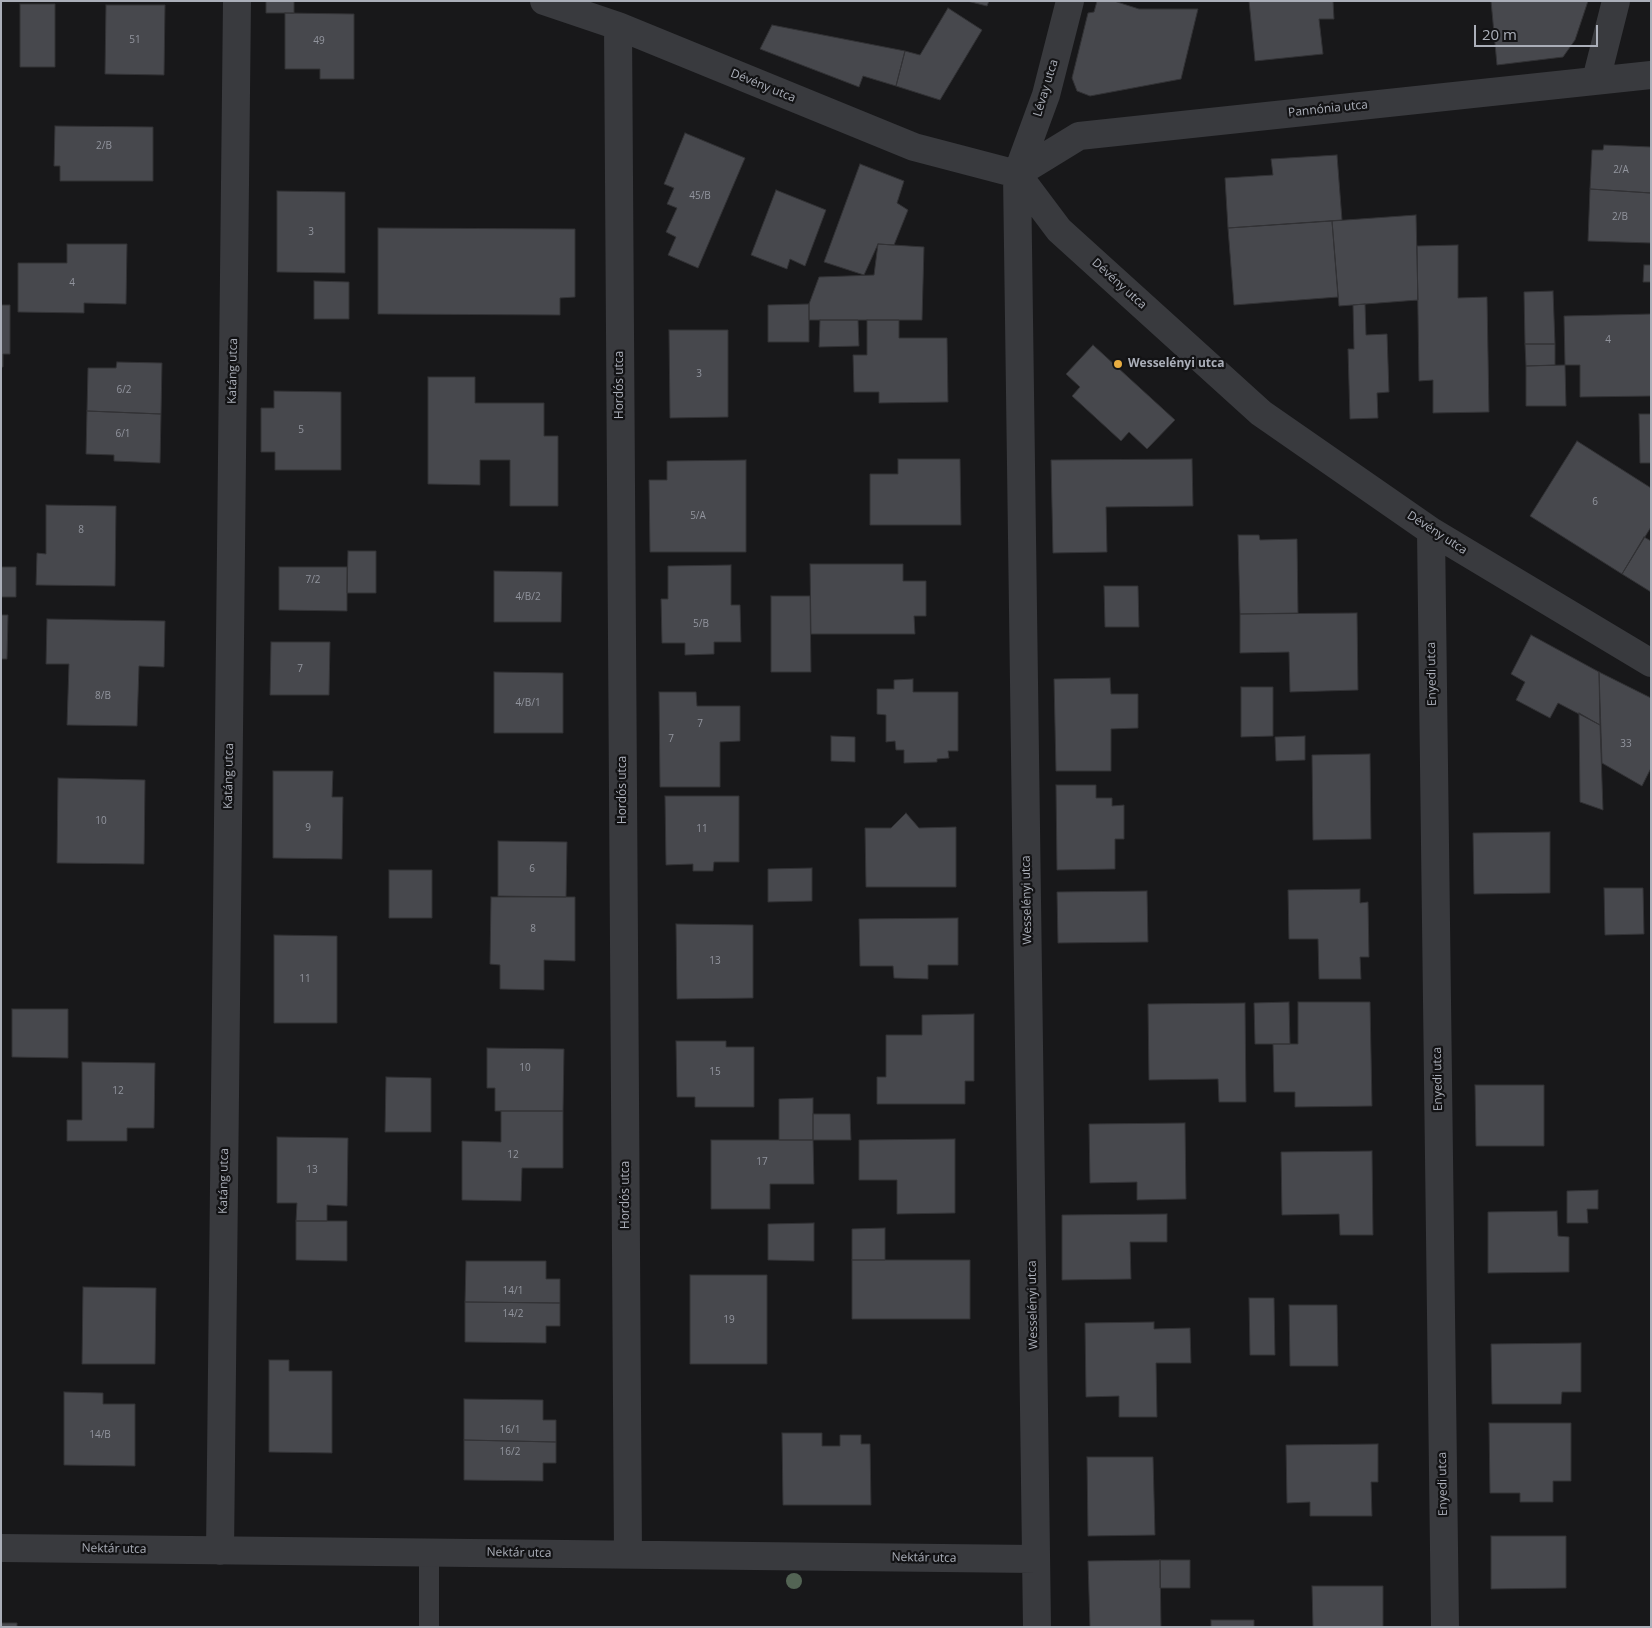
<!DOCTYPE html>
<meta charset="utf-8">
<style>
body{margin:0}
#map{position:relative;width:1652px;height:1628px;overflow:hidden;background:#18181a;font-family:"Open Sans",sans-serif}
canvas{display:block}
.frame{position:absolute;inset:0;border:2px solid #abafb9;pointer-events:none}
.scale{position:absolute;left:1474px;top:25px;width:124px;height:22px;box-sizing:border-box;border:2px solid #abafb9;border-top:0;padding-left:6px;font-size:15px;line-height:18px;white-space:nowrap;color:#abafb9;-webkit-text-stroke:4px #131315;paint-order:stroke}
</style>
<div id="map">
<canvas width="1652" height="1628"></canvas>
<div class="frame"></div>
<div class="scale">20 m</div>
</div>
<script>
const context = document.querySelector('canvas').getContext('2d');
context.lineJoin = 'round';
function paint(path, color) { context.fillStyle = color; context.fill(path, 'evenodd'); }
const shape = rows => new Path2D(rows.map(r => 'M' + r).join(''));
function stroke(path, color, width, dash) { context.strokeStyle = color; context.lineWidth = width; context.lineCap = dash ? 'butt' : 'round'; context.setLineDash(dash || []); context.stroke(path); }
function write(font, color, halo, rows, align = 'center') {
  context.font = font + ' "Open Sans",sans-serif'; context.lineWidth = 4.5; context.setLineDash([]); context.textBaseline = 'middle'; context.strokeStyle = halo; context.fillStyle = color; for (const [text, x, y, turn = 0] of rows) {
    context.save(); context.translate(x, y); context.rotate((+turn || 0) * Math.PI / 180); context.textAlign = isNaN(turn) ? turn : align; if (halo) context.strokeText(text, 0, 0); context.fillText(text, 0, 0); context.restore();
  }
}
const building = shape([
 [266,1,294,1,294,13,266,13,266,1],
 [967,1,989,1,987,6,967,1],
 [1097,1,1114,1,1139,9,1198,9,1181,79,1090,96,1077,91,1072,78,1088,13,1094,12,1097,1],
 [1249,1,1333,1,1334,19,1319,19,1323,54,1255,61,1249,1],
 [1491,1,1588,1,1575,40,1563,57,1497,65,1491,1],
 [20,4,55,4,55,67,20,67,20,4],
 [106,5,165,5,164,75,105,74,106,5],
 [948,8,982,30,940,100,896,86,905,51,920,55,948,8],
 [285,13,354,14,354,79,320,79,320,69,285,69,285,13],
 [772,25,905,51,896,86,863,76,859,87,760,49,772,25],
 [55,126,153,127,153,181,60,181,60,166,54,166,55,126],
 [685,133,745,158,698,268,668,255,676,237,666,232,677,208,667,204,674,188,664,184,685,133],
 [1604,145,1651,147,1651,193,1590,189,1592,150,1603,150,1604,145],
 [1337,155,1342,220,1228,228,1225,178,1273,175,1271,159,1337,155],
 [860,164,904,181,897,203,908,210,894,245,878,244,864,275,824,262,860,164],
 [1590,189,1651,193,1651,243,1588,241,1590,189],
 [776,190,826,210,805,266,790,259,787,269,751,255,776,190],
 [277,191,345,192,345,273,277,272,277,191],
 [1416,215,1418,300,1339,306,1332,221,1416,215],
 [1332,221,1338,297,1234,305,1228,228,1332,221],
 [378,228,575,229,575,297,560,298,560,315,378,314,378,228],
 [67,244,127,244,126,304,84,303,84,313,18,312,18,263,67,263,67,244],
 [878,244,924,247,922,320,809,320,809,304,819,277,874,275,878,244],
 [1458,245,1458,298,1487,297,1489,412,1433,413,1433,380,1419,381,1417,246,1458,245],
 [1644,265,1651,265,1651,282,1643,282,1644,265],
 [314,281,349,282,349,319,314,319,314,281],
 [1553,291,1555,344,1525,344,1524,292,1553,291],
 [809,304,809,342,768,342,768,305,809,304],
 [1365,304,1366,335,1387,334,1389,392,1377,393,1378,418,1350,419,1348,349,1354,349,1353,305,1365,304],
 [1,305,10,305,10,354,3,354,3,367,1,367,1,305],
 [1651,314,1651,396,1580,397,1580,365,1565,365,1564,316,1651,314],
 [820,320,858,320,859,346,819,347,820,320],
 [867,320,899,320,899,338,947,338,948,402,879,403,879,392,854,392,853,355,867,355,867,320],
 [669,330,728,330,728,417,670,418,669,330],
 [1525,344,1555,344,1555,365,1526,366,1525,344],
 [1093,345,1175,420,1147,449,1129,432,1121,441,1072,396,1080,387,1066,374,1093,345],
 [117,362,162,363,161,414,87,411,88,368,116,368,117,362],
 [1565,365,1566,406,1526,406,1526,366,1565,365],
 [428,377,475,377,475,403,544,403,544,436,558,436,558,506,510,506,510,460,480,460,480,485,428,484,428,377],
 [274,391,341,392,341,470,275,470,275,452,261,452,261,408,274,408,274,391],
 [87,411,161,414,160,463,114,461,114,455,86,454,87,411],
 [1639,414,1651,414,1651,463,1640,463,1639,414],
 [1577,441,1651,488,1651,527,1622,574,1530,516,1577,441],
 [898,459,960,459,961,525,870,525,870,474,898,474,898,459],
 [1192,459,1193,506,1106,507,1107,552,1053,553,1051,460,1192,459],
 [746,460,746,552,650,552,649,480,667,480,667,461,746,460],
 [46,505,116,506,115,586,36,585,37,553,46,554,46,505],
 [1238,535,1259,535,1260,540,1297,539,1298,613,1240,614,1238,535],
 [1644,537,1651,541,1651,592,1622,574,1644,537],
 [348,551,376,551,376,593,347,593,348,551],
 [810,564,903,564,903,581,926,581,926,616,914,616,915,634,811,634,810,564],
 [731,565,731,605,740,605,741,642,714,642,714,654,685,655,685,643,662,643,661,599,668,599,668,566,731,565],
 [1,567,16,567,16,597,1,597,1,567],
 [279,567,347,567,347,611,279,610,279,567],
 [494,571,562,572,561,622,494,622,494,571],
 [1104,586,1138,586,1139,627,1105,627,1104,586],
 [771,596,810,596,811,672,771,672,771,596],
 [1357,613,1358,690,1290,692,1289,652,1240,653,1240,614,1357,613],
 [1,615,8,615,7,659,1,659,1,615],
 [47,619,165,621,164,667,139,666,137,726,67,725,69,664,46,664,47,619],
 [1531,635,1599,672,1600,725,1558,703,1550,718,1516,700,1525,682,1511,674,1531,635],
 [271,642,330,642,329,695,270,695,271,642],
 [494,672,563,673,563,733,494,733,494,672],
 [1599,672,1651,698,1651,768,1642,786,1602,763,1599,672],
 [1110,678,1111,694,1138,694,1138,728,1111,729,1111,771,1056,771,1054,679,1110,678],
 [913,679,913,692,958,692,958,751,948,751,949,758,937,759,937,762,904,763,904,750,896,750,895,741,886,742,886,715,877,714,877,689,894,689,894,680,913,679],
 [1241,687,1273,687,1273,736,1241,737,1241,687],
 [659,692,696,692,697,706,740,706,740,741,720,742,720,787,660,787,659,692],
 [1579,713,1600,725,1603,810,1580,802,1579,713],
 [831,736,855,737,855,762,831,761,831,736],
 [1305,736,1305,760,1276,761,1275,737,1305,736],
 [1370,754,1371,839,1313,840,1312,755,1370,754],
 [273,771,333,771,332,797,343,797,342,859,273,858,273,771],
 [58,778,145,780,144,864,57,863,58,778],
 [1056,785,1096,785,1096,798,1112,798,1112,806,1124,805,1124,839,1115,839,1115,869,1057,870,1056,785],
 [665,796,739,796,739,862,714,862,713,871,693,871,693,864,666,865,665,796],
 [906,813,919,828,956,827,956,887,866,887,865,828,891,828,906,813],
 [1550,832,1550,893,1474,894,1473,833,1550,832],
 [498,841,567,842,566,897,498,896,498,841],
 [812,868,812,901,768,902,768,869,812,868],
 [389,870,432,870,432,918,389,918,389,870],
 [1604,888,1643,888,1644,934,1605,935,1604,888],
 [1360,889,1360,903,1368,902,1369,957,1360,957,1361,979,1319,979,1318,939,1289,939,1288,890,1360,889],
 [1147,891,1148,942,1058,943,1057,892,1147,891],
 [491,897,575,897,575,961,544,960,544,990,500,989,500,965,490,964,491,897],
 [958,918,958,965,928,965,928,979,894,978,893,966,860,966,859,919,958,918],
 [676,924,753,925,753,998,677,999,676,924],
 [274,935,337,936,337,1023,274,1023,274,935],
 [1289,1002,1290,1044,1255,1044,1254,1003,1289,1002],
 [1298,1002,1370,1002,1372,1106,1295,1107,1295,1092,1274,1092,1273,1044,1298,1044,1298,1002],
 [1245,1003,1246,1102,1219,1102,1218,1079,1149,1080,1148,1004,1245,1003],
 [12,1009,68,1009,68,1058,12,1057,12,1009],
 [974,1014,974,1081,965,1081,965,1104,877,1104,877,1077,886,1077,886,1035,922,1035,922,1015,974,1014],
 [676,1041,726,1041,726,1047,754,1047,754,1107,695,1107,695,1097,677,1097,676,1041],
 [487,1048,564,1049,563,1111,495,1111,495,1088,487,1088,487,1048],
 [82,1062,155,1063,154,1128,127,1128,127,1141,67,1141,67,1120,82,1120,82,1062],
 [386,1077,431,1078,431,1132,385,1132,386,1077],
 [1475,1085,1544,1085,1544,1146,1476,1146,1475,1085],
 [813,1098,813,1140,779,1140,779,1099,813,1098],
 [501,1111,563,1111,563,1168,522,1168,521,1201,462,1200,462,1141,501,1142,501,1111],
 [813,1114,850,1114,851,1140,813,1140,813,1114],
 [1185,1123,1186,1199,1137,1200,1137,1182,1090,1183,1089,1124,1185,1123],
 [277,1137,348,1138,347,1206,327,1205,327,1221,296,1221,297,1203,277,1203,277,1137],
 [955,1139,955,1213,897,1214,897,1180,859,1180,859,1140,955,1139],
 [711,1140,813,1140,814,1184,770,1184,770,1209,711,1209,711,1140],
 [1372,1151,1373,1235,1340,1235,1339,1214,1282,1215,1281,1152,1372,1151],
 [1598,1190,1598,1209,1587,1209,1588,1223,1567,1223,1567,1191,1598,1190],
 [1557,1211,1558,1236,1569,1237,1569,1272,1488,1273,1488,1212,1557,1211],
 [1167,1214,1167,1242,1130,1242,1131,1279,1062,1280,1062,1215,1167,1214],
 [296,1221,347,1221,347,1261,296,1260,296,1221],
 [814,1223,814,1261,768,1260,768,1224,814,1223],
 [885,1228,885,1260,852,1260,852,1229,885,1228],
 [852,1260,970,1260,970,1319,852,1319,852,1260],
 [466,1261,546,1261,546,1279,560,1279,560,1303,465,1302,466,1261],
 [690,1275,767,1275,767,1364,690,1364,690,1275],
 [83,1287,156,1288,155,1364,82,1364,83,1287],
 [1249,1298,1274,1298,1275,1355,1250,1355,1249,1298],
 [465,1302,560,1303,560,1326,546,1326,546,1343,465,1342,465,1302],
 [1289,1305,1337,1305,1338,1366,1290,1366,1289,1305],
 [1154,1322,1154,1329,1190,1328,1191,1363,1156,1363,1157,1417,1119,1417,1119,1396,1086,1397,1085,1323,1154,1322],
 [1581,1343,1581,1392,1562,1392,1561,1404,1492,1404,1491,1344,1581,1343],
 [269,1360,289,1360,289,1371,332,1371,332,1453,269,1452,269,1360],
 [64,1392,103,1393,103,1404,135,1404,135,1466,64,1465,64,1392],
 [464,1399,543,1400,543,1420,556,1420,556,1442,464,1440,464,1399],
 [1489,1423,1571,1423,1571,1481,1553,1481,1553,1502,1520,1502,1520,1493,1490,1493,1489,1423],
 [782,1433,822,1433,822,1446,840,1446,840,1435,861,1435,861,1444,870,1444,871,1505,783,1505,782,1433],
 [464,1440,556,1442,556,1463,543,1463,543,1481,464,1480,464,1440],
 [1378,1444,1378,1482,1371,1482,1372,1516,1310,1516,1310,1502,1287,1503,1286,1445,1378,1444],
 [1087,1457,1153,1457,1155,1535,1088,1536,1087,1457],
 [1491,1536,1566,1536,1566,1588,1491,1589,1491,1536],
 [1160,1560,1190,1560,1190,1588,1160,1588,1160,1560],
 [1160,1560,1161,1627,1090,1627,1088,1561,1160,1560],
 [1312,1586,1383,1586,1383,1627,1313,1627,1312,1586],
 [1211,1620,1254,1620,1254,1627,1211,1627,1211,1620],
 [1,1623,17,1623,17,1627,1,1627,1,1623]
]);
paint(building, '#47484d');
stroke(building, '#323235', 1);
stroke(shape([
 [429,1552,429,1627]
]), '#393a3e', 20);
stroke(shape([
 [544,1,618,26,914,147,1017,174,1059,230,1261,413,1431,531,1651,663],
 [618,26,628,1554],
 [1596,80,1616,1],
 [1017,174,1079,136,1651,75],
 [1431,531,1445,1627],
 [1,1548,1036,1559],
 [220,1551,237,1],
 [1037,1627,1017,174,1046,95,1070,1]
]), '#393a3e', 28);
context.fillStyle = '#536454';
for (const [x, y] of [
 [794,1581]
]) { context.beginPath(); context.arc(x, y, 8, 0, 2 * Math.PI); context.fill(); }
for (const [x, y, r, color] of [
 [1118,364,5,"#e8ad41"]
]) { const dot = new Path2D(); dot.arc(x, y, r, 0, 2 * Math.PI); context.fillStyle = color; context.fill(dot); stroke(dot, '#131315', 2); }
write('10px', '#92959e', null, [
 ["51",135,40],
 ["49",319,41],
 ["2/B",104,146],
 ["2/A",1621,170],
 ["45/B",700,196],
 ["2/B",1620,217],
 ["3",311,232],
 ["4",72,283],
 ["4",1608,340],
 ["3",699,374],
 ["6/2",124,390],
 ["5",301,430],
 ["6/1",123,434],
 ["6",1595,502],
 ["5/A",698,516],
 ["8",81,530],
 ["7/2",313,580],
 ["4/B/2",528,597],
 ["5/B",701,624],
 ["7",300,669],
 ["8/B",103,696],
 ["4/B/1",528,703],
 ["7",700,724],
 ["7",671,739],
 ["33",1626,744],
 ["10",101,821],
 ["9",308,828],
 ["11",702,829],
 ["6",532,869],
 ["8",533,929],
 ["13",715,961],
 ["11",305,979],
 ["10",525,1068],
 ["15",715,1072],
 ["12",118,1091],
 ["12",513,1155],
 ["17",762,1162],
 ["13",312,1170],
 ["14/1",513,1291],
 ["14/2",513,1314],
 ["19",729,1320],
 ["16/1",510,1430],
 ["14/B",100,1435],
 ["16/2",510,1452]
]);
write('12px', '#abafb9', '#131315', [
 ["Dévény utca",763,86,22],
 ["Lévay utca",1046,88,-73],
 ["Pannónia utca",1328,109,-6],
 ["Dévény utca",1119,284,42],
 ["Katáng utca",233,371,-89],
 ["Hordós utca",620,385,-90],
 ["Dévény utca",1437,533,33],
 ["Enyedi utca",1432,674,-91],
 ["Katáng utca",229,776,-89],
 ["Hordós utca",623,790,-90],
 ["Wesselényi utca",1027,900,-91],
 ["Enyedi utca",1438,1079,-91],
 ["Katáng utca",224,1181,-89],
 ["Hordós utca",626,1195,-90],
 ["Wesselényi utca",1033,1305,-91],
 ["Enyedi utca",1443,1484,-91],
 ["Nektár utca",114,1549,1],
 ["Nektár utca",519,1553,1],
 ["Nektár utca",924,1558,1]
]);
write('bold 12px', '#abafb9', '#131315', [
 ["Wesselényi utca",1128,364]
], 'left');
</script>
